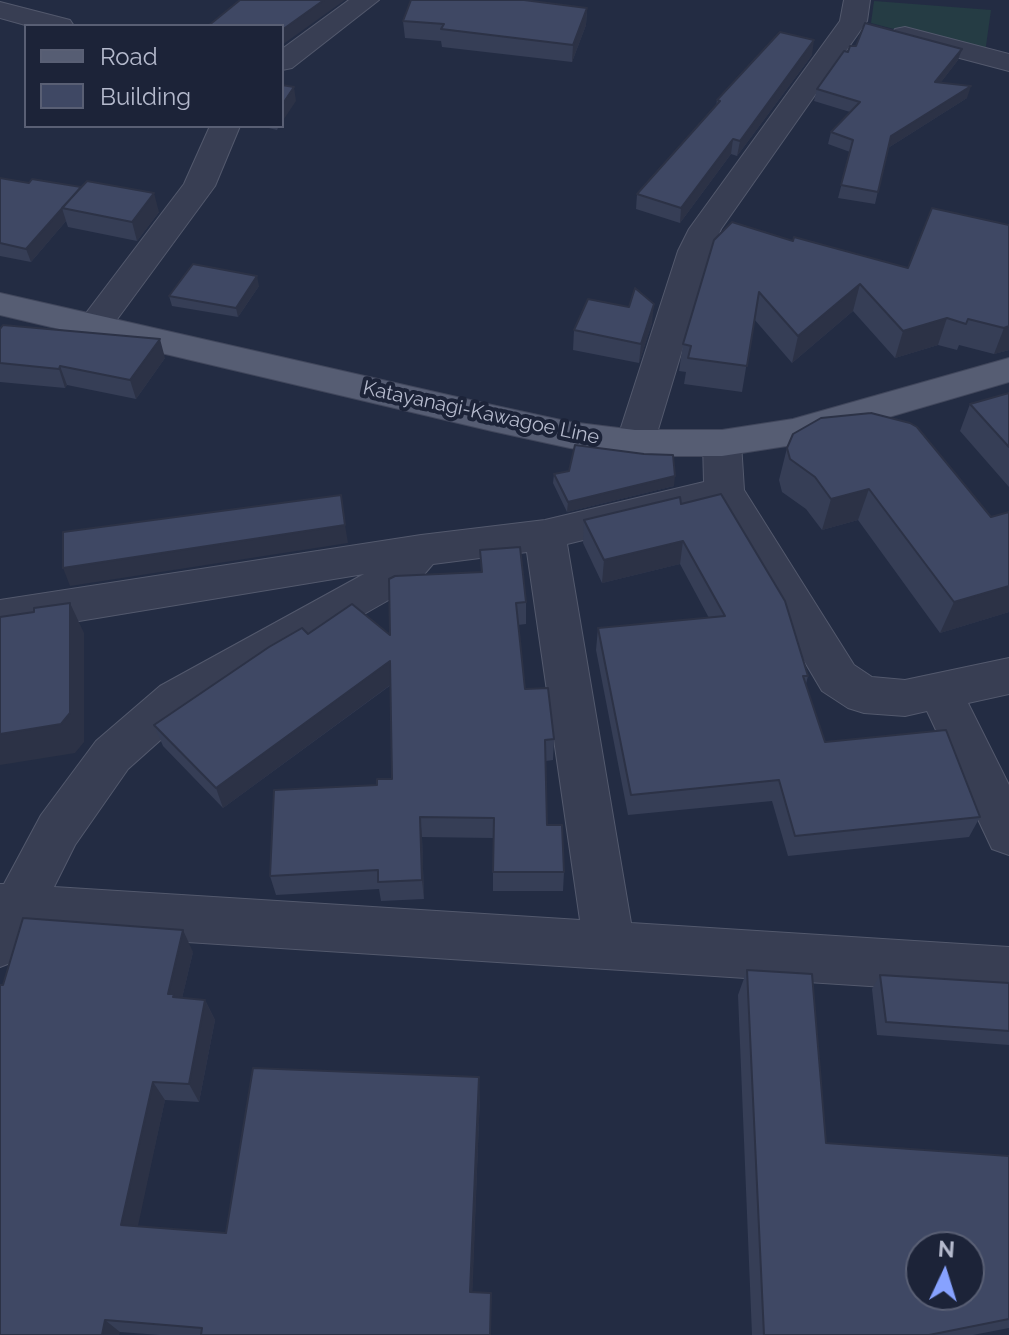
<!DOCTYPE html>
<style>
body{margin:0}
#map{position:relative;width:1009px;height:1335px;overflow:hidden;background:#232c43;font-family:Raleway,sans-serif}
canvas{display:block}
.legend{position:absolute;left:24px;top:24px;width:260px;height:104px;box-sizing:border-box;background:#1c2338;border:2px solid #595f74;margin:0;padding:10px 14px;list-style:none;font-size:24px;color:#b5bacd}
.legend li{display:flex;align-items:center;gap:16px;height:40px}
.legend b{width:40px;border:2px solid #595f74}
.north{position:absolute;left:905px;top:1231px;width:80px;height:80px;box-sizing:border-box;background:#1c2338;border:2px solid #595f74;border-radius:50%;rotate:4deg;font-size:22px;font-weight:700;line-height:32px;text-align:center;color:#b5bacd}
.north::after{content:'';display:block;margin:auto;width:28px;height:36px;background:#87a2ff;clip-path:polygon(50% 0,100% 100%,50% 72%,0 100%)}
</style>
<div id="map">
<canvas width="1009" height="1335"></canvas>
<ul class="legend">
<li><b style="height:10px;background:#565d73"></b>Road</li>
<li><b style="height:22px;background:#3f4864"></b>Building</li>
</ul>
<div class="north">N</div>
</div>
<script>
const context = document.querySelector('canvas').getContext('2d');
context.lineJoin = 'round';
function paint(path, color) { context.fillStyle = color; context.fill(path, 'evenodd'); }
const shape = rows => new Path2D(rows.map(r => 'M' + r).join(''));
function stroke(path, color, width, dash) { context.strokeStyle = color; context.lineWidth = width; context.lineCap = dash ? 'butt' : 'round'; context.setLineDash(dash || []); context.stroke(path); }
function write(font, color, halo, rows, align = 'center') {
  context.font = font + ' Raleway,sans-serif'; context.lineWidth = 8; context.setLineDash([]); context.textBaseline = 'middle'; context.strokeStyle = halo; context.fillStyle = color; for (const [text, x, y, turn = 0] of rows) {
    context.save(); context.translate(x, y); context.rotate((+turn || 0) * Math.PI / 180); context.textAlign = isNaN(turn) ? turn : align; if (halo) context.strokeText(text, 0, 0); context.fillText(text, 0, 0); context.restore();
  }
}
paint(shape([
 [874,1,991,10,985,53,871,23]
]), '#253c44');
const minor = shape([
 [349,0,379,0,292,68,282,70,282,49,349,0],
 [844,0,870,0,867,21,721,229,712,251,654,443,648,452,635,456,622,452,616,443,678,251,689,229,840,21,844,0],
 [0,2,70,20,74,26,29,26,0,18,0,2],
 [905,27,1009,54,1009,71,895,41,891,35,895,29,905,27],
 [210,126,240,126,215,186,107,333,95,336,83,333,77,325,184,184,210,126],
 [722,430,735,434,741,443,744,490,854,665,872,677,905,680,1009,658,1009,694,968,703,1009,785,1009,855,992,849,927,711,905,716,864,713,848,708,822,691,714,508,567,544,631,923,1009,947,1009,995,32,932,18,960,0,967,0,884,4,884,41,815,96,741,160,686,364,574,0,634,0,600,421,535,545,520,704,482,703,443,709,434,722,430],
 [527,552,580,920,54,887,75,845,128,769,192,712,415,585,433,564,527,552]
]);
const major = shape([
 [0,293,492,405,570,422,635,430,722,430,793,419,1009,358,1009,382,793,445,722,456,635,456,570,448,492,431,0,315,0,293]
]);
stroke(minor, '#53596d', 2);
stroke(major, '#41475c', 2);
paint(minor, '#383e53');
paint(major, '#565d73');
paint(shape([
 [587,8,586,25,572,62,442,47,441,41,405,38,403,21],
 [856,46,962,49,958,60,941,82,967,98,888,148,875,204,838,198,850,152,828,144,831,132,850,112,814,101,817,89,848,52],
 [812,55,737,156,731,154,680,223,636,209,637,194,716,106,717,100],
 [260,126,279,126,277,130],
 [0,178,159,212,137,241,68,227,66,221,31,262,0,256],
 [1009,225,1009,350,994,354,959,345,957,350,938,345,895,358,853,311,792,363,754,319,742,392,684,384,686,372,679,371,683,344,793,241,908,268],
 [259,286,238,317,172,306,169,296],
 [629,307,652,323,639,363,573,350,574,330],
 [0,329,165,358,136,399,67,385,65,388,0,382],
 [1009,393,1009,487,960,431,970,404],
 [787,448,991,517,1009,512,1009,612,940,633,858,520,822,530,806,509,782,492,779,480],
 [554,474,674,486,567,512,553,483],
 [681,504,808,676,806,684,825,742,980,817,969,837,788,856,772,801,628,815,596,650,598,628,709,618,680,564,602,583,583,543,584,520],
 [480,550,526,602,526,624,518,625,525,689,554,739,553,760,546,761,547,825,564,872,563,891,493,891,493,838,422,837,424,899,381,901,379,889,276,895,270,876,377,785,392,779,391,685,223,808,163,746,154,725,308,634,390,635,481,572],
 [193,952,182,998,205,1000,215,1020,199,1102,165,1100,137,1227,226,1233,480,1095,472,1292,491,1305,490,1335,160,1335,120,1332,0,1335],
 [747,970,826,1143,1009,1156,1009,1328,973,1335,752,1335,738,995],
 [880,975,1009,983,1009,1045,877,1035,872,989]
]), '#363e56');
paint(shape([
 [324,0,345,0,282,45,282,30],
 [587,8,586,25,572,62,573,45],
 [814,40,812,55,737,156,740,141],
 [962,49,958,60,932,94,935,82],
 [971,86,967,98,888,148,891,136],
 [294,87,296,101,282,122,282,105],
 [733,139,731,154,680,223,681,208],
 [154,193,159,212,137,241,132,222],
 [62,208,66,221,31,262,26,249],
 [257,276,259,286,238,317,236,308],
 [860,284,853,311,792,363,798,336],
 [654,304,652,323,639,363,641,344],
 [947,318,938,345,895,358,903,331],
 [1009,326,1009,350,994,354,1004,328],
 [160,339,165,358,136,399,130,380],
 [60,366,67,385,65,388,59,369],
 [675,476,674,486,567,512,568,502],
 [869,489,858,520,822,530,831,499],
 [345,525,348,543,70,586,63,568],
 [683,541,680,564,602,583,604,560],
 [1009,586,1009,612,940,633,954,602],
 [70,603,84,633,84,742,75,753,0,765,0,734],
 [390,661,393,683,223,808,216,788],
 [420,817,422,837,424,899,422,880],
 [183,930,193,952,180,1007,168,994],
 [205,1000,215,1020,199,1102,189,1084],
 [479,1077,480,1095,472,1305,470,1292],
 [153,1082,165,1100,135,1240,121,1225],
 [105,1320,120,1332,119,1335,102,1335]
]), '#2c3246');
const building = shape([
 [240,0,324,0,282,30,282,26,208,26,240,0],
 [411,0,524,0,587,8,573,45,441,29,444,24,403,21,411,0],
 [865,23,962,49,935,82,971,86,891,136,878,192,841,185,853,140,831,132,860,102,817,89,844,51,848,52,850,46,856,46,865,23],
 [780,32,814,40,740,141,733,139,681,208,637,194,720,101,717,100,780,32],
 [282,85,294,87,282,105,282,85],
 [0,178,29,183,32,179,81,187,26,249,0,243,0,178],
 [87,181,154,193,132,222,62,208,87,181],
 [932,208,1009,225,1009,326,1004,328,968,319,966,324,947,318,903,331,860,284,798,336,759,292,747,366,688,358,691,346,683,344,714,240,732,222,793,241,794,237,908,268,932,208],
 [193,264,257,276,236,308,169,296,193,264],
 [635,288,654,304,641,344,574,330,588,299,629,307,635,288],
 [3,325,160,339,130,380,60,366,59,369,0,363,0,329,3,325],
 [1009,393,1009,447,970,404,1009,393],
 [871,413,910,423,917,427,991,517,1009,512,1009,586,954,602,869,489,831,499,815,477,790,459,787,448,793,434,821,418,871,413],
 [575,445,644,454,673,455,675,476,568,502,554,474,569,471,575,445],
 [721,494,785,601,808,676,803,676,825,742,946,730,980,817,795,836,779,780,631,795,598,628,725,616,683,541,604,560,584,520,680,497,681,504,721,494],
 [341,495,345,525,63,568,63,532,341,495],
 [520,547,526,602,516,603,525,689,548,688,554,739,545,740,547,825,562,825,564,872,493,872,494,818,420,817,422,880,378,882,378,870,270,876,274,790,377,785,377,779,392,779,390,661,216,788,154,725,269,647,302,628,308,634,352,604,390,635,389,579,395,576,482,572,480,550,520,547],
 [70,603,70,713,61,724,0,734,0,617,34,612,34,608,70,603],
 [23,918,183,930,168,994,174,994,173,997,205,1000,189,1084,153,1082,121,1225,226,1233,253,1068,479,1077,470,1292,491,1293,490,1335,201,1335,202,1328,105,1320,102,1335,0,1335,0,985,3,985,23,918],
 [747,970,812,974,826,1143,1009,1156,1009,1319,929,1335,764,1335,747,970],
 [921,1247,969,1247,969,1295,921,1295,921,1247],
 [880,975,1009,983,1009,1031,886,1022,880,975]
]);
paint(building, '#3f4864');
stroke(building, '#2c3246', 2);
write('20px', '#b5bacd', '#1c2338', [
 ["Katayanagi-Kawagoe Line",481,413,12]
]);
</script>
